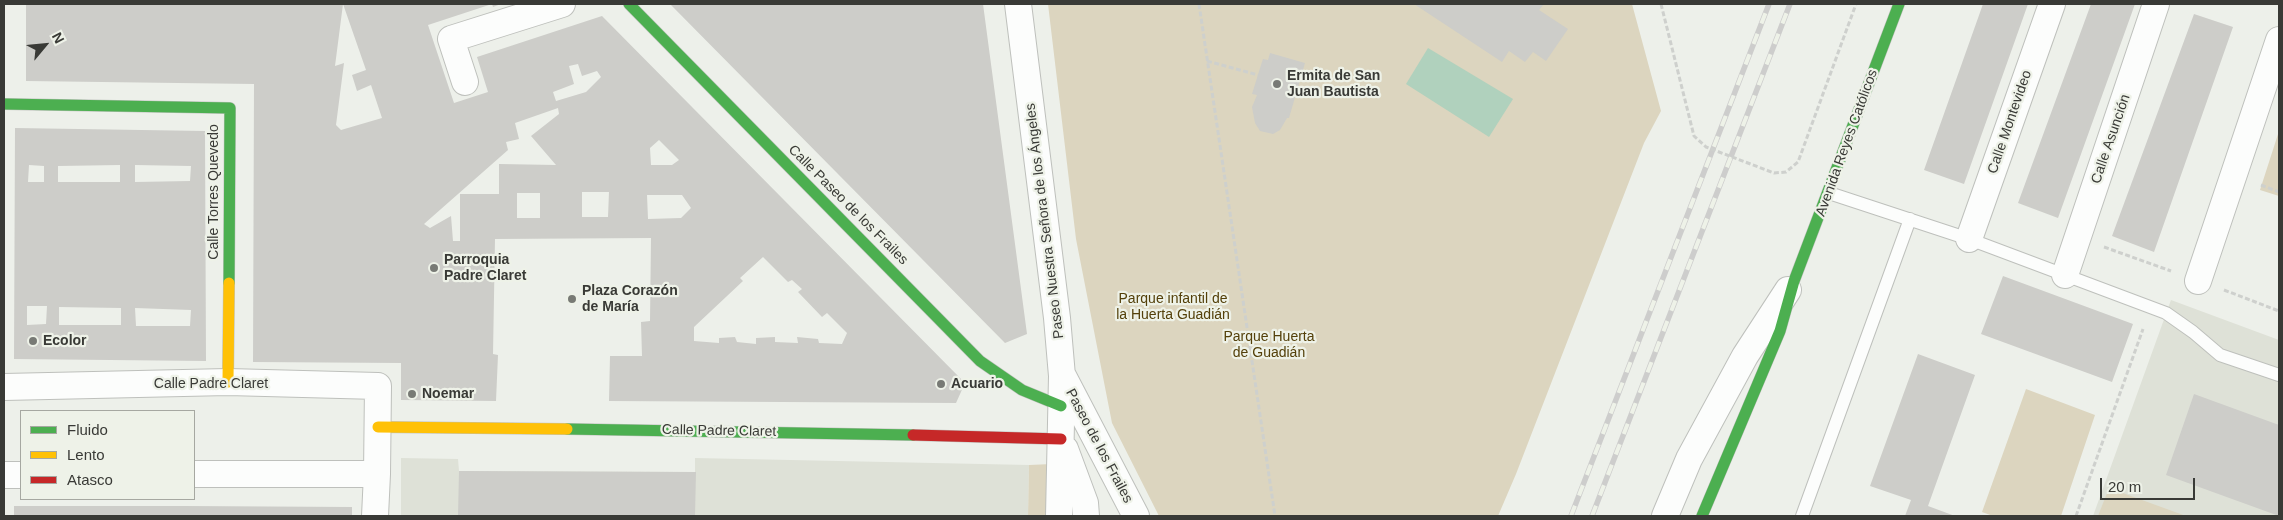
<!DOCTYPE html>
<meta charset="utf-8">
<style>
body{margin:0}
#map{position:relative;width:2283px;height:520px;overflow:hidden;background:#edf0ea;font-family:Arial,sans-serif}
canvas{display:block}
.frame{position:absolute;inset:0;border:5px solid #393a36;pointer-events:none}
.legend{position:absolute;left:20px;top:410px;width:175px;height:90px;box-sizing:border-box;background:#eef2e8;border:1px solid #a6a8a1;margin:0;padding:6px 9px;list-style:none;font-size:15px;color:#393a36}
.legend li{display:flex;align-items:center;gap:10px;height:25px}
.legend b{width:25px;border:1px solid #a6a8a1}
.north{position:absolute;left:20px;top:20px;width:50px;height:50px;-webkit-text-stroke:4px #eef2e8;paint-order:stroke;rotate:62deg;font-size:14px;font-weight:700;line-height:20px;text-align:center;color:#393a36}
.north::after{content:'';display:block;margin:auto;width:18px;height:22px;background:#393a36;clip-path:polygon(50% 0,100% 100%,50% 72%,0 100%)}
.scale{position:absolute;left:2100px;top:478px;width:95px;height:22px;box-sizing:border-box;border:2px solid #393a36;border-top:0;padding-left:6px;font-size:15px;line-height:18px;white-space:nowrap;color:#393a36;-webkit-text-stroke:4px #eef2e8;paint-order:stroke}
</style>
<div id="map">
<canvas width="2283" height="520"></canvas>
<div class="frame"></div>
<ul class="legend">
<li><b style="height:6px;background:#4caf50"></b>Fluido</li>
<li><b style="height:6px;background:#ffc107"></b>Lento</li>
<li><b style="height:6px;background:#c62828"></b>Atasco</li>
</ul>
<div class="north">N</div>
<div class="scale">20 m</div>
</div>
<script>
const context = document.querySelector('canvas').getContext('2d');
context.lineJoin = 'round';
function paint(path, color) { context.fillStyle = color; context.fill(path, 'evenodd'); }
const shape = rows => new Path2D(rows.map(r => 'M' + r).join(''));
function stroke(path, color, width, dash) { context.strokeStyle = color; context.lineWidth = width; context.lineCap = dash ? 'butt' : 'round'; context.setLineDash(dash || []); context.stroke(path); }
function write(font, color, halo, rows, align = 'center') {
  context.font = font + ' Arial,sans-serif'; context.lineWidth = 4.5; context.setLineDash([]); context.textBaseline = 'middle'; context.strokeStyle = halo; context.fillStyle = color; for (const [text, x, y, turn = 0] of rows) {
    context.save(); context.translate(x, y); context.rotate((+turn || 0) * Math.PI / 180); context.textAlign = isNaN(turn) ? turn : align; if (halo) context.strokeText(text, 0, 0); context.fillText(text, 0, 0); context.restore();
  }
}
paint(shape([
 [2171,300,2279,340,2279,516,2093,516],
 [401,458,458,459,459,471,695,472,695,458,1029,465,1028,516,401,516]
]), '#dee1d7');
paint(shape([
 [1048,4,1632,4,1661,111,1644,143,1516,474,1498,516,1159,516,1112,423,1076,239],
 [2279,131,2279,196,2260,190],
 [2026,389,2095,415,2061,516,1993,516,1982,512],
 [1052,464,1048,516,1028,516,1029,465],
 [2109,488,2186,516,2098,516]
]), '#dcd5bf');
paint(shape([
 [1428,48,1513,99,1489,137,1406,84]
]), '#b0d1bd');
paint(shape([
 [26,4,343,4,335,66,344,63,336,125,341,130,382,118,371,85,357,91,352,75,366,70,343,4,501,4,493,7,492,4,428,25,454,103,488,92,477,57,602,16,965,383,956,403,609,401,610,356,642,356,641,322,650,321,651,238,495,239,493,354,498,355,496,401,401,400,401,363,253,362,254,84,26,81],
 [578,64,582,76,597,71,601,77,586,92,556,101,553,92,574,84,569,66],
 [558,108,559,114,531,136,556,165,499,164,499,194,460,194,460,241,453,241,451,216,430,228,424,224,508,150,506,142,519,139,515,123],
 [659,140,679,160,672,165,651,165,650,148],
 [582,192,609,192,608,217,582,217],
 [517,193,540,193,540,218,517,218],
 [647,195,682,195,691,208,681,218,648,219],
 [763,257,788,282,792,280,802,289,798,292,822,317,827,313,847,333,842,344,819,343,818,339,797,337,798,343,775,342,775,337,756,338,756,344,737,342,735,337,719,338,719,343,694,341,694,327,743,281,740,278],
 [670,4,983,4,1027,334,1005,343],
 [1414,4,1544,4,1539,10,1568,29,1546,61,1533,52,1525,62,1509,51,1502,62],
 [1983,4,2028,4,1964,184,1924,170],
 [2091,4,2135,4,2058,218,2018,203],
 [2194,14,2233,27,2154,252,2112,236],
 [1270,53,1305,63,1289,118,1287,118,1280,130,1273,134,1260,131,1255,123,1252,107,1257,95,1252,94,1261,65,1263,59,1268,60],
 [15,128,205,131,206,361,14,359],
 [29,165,44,166,44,182,28,182],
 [120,165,120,182,58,182,58,166],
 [135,165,191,166,190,181,135,182],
 [27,306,47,306,46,324,27,325],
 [59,307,121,308,121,325,59,325],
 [135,308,191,310,190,326,136,326],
 [2003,276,2133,324,2112,382,1981,334],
 [1918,354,1975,375,1928,506,1955,516,1905,516,1911,500,1870,486],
 [2194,394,2279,425,2279,516,2166,475],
 [459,471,696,472,695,516,458,516],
 [14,506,185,506,352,507,352,516,14,516]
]), '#cdcdc9');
const lane = shape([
 [1829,193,1969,239,2166,313,2193,332,2220,355,2279,375],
 [1802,516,1910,219]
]);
const street = shape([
 [1018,4,1057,318,1062,376,1059,516],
 [465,82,451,39,562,4],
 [1969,239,2052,4],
 [2065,275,2156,4],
 [2198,281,2279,40],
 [1063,376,1136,516],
 [4,387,228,382,378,386,377,474,194,474],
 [1065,449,1085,503,1086,516],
 [4,475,21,475],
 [375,516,377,474],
 [1665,516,1689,459,1745,356,1788,290]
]);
const fast = shape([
 [629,4,980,361,1022,390,1061,406],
 [4,104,230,108,229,283],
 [567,429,913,435],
 [1702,516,1780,331,1794,281,1899,4]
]);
const slow = shape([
 [228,382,229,283],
 [378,427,567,429]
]);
const jam = shape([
 [913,435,1061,439]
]);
stroke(lane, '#bec0bc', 14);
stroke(street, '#bec0bc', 28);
stroke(fast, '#bec0bc', 12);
stroke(slow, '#bec0bc', 12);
stroke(jam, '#bec0bc', 12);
stroke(shape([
 [1199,4,1275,516],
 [1207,61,1258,75],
 [2261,185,2279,192],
 [2104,247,2171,271],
 [2224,290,2279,311],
 [2076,516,2143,329]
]), '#ced0cd', 3, [5, 2.5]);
stroke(lane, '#fcfdfc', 12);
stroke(street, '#fcfdfc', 26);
stroke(fast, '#4caf50', 11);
stroke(slow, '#ffc107', 11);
stroke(jam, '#c62828', 11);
const rail = shape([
 [1571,516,1769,4],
 [1592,516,1790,4]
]);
stroke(rail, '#cdcdcc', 5.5);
stroke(rail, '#eef2e8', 4, [11]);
stroke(shape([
 [1661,4,1694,136,1706,147,1774,173,1786,172,1798,162,1856,4]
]), '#ced0cd', 3, [5, 2.5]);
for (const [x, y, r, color] of [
 [1277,84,5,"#787a75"],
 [434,268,5,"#787a75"],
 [572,299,5,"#787a75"],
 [33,341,5,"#787a75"],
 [941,384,5,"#787a75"],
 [412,394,5,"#787a75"]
]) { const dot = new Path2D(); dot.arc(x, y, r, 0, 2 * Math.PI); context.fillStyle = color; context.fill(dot); stroke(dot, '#eef2e8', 2); }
write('bold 14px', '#393a36', '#eef2e8', [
 ["Ermita de San",1287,76],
 ["Juan Bautista",1287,92],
 ["Parroquia",444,260],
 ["Padre Claret",444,276],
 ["Plaza Corazón",582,291],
 ["de María",582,307],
 ["Ecolor",43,341],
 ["Acuario",951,384],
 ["Noemar",422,394]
], 'left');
write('14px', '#393a36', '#eef2e8', [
 ["Calle Montevideo",2010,122,-71],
 ["Calle Asunción",2111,139,-71],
 ["Avenida Reyes Católicos",1847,143,-70],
 ["Calle Torres Quevedo",214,192,-90],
 ["Calle Paseo de los Frailes",848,205,45],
 ["Paseo Nuestra Señora de los Ángeles",1045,221,-97],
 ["Calle Padre Claret",211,384],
 ["Calle Padre Claret",719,431,1],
 ["Paseo de los Frailes",1099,446,62]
]);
write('14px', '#54400a', '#eef2e8', [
 ["Parque infantil de",1173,299],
 ["la Huerta Guadián",1173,315],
 ["Parque Huerta",1269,337],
 ["de Guadián",1269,353]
]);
</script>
